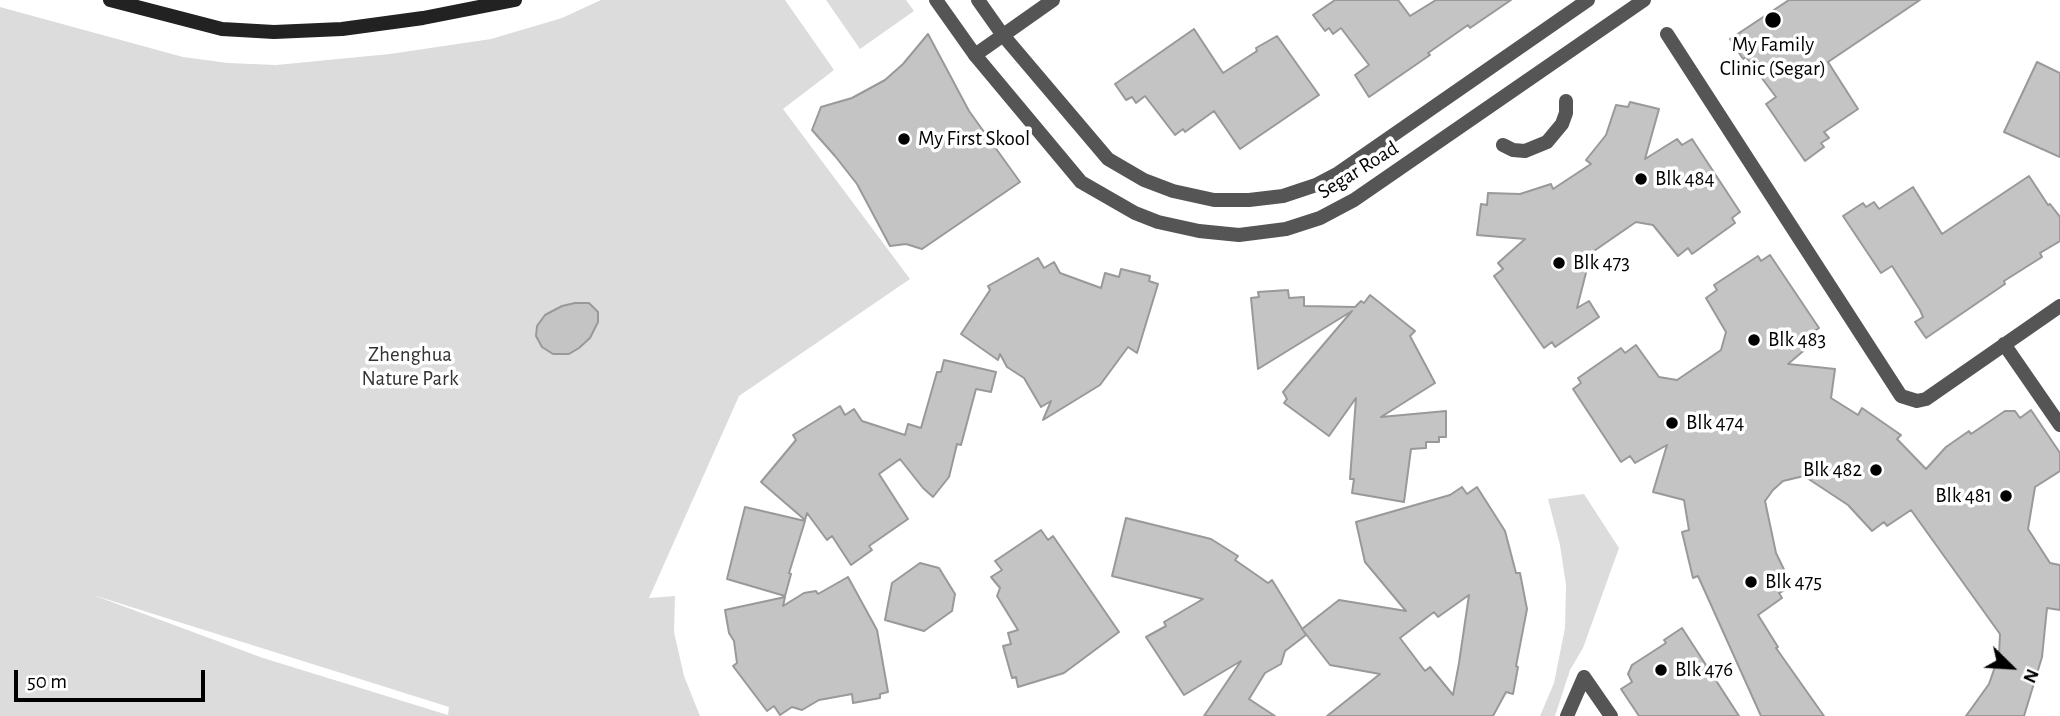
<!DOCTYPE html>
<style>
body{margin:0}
#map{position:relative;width:2060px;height:716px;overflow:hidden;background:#fff;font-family:"Alegreya Sans",sans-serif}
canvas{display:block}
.north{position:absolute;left:1976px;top:632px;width:70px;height:70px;-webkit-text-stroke:5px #fff;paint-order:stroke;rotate:114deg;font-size:19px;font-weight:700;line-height:28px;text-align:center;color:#000}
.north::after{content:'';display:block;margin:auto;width:24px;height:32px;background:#000;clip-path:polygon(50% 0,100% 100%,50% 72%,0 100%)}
.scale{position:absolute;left:14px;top:670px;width:191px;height:32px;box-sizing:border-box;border:4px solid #000;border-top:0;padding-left:9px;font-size:21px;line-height:24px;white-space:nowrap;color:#000;-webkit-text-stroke:5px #fff;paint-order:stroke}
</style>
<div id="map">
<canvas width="2060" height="716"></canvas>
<div class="north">N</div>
<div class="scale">50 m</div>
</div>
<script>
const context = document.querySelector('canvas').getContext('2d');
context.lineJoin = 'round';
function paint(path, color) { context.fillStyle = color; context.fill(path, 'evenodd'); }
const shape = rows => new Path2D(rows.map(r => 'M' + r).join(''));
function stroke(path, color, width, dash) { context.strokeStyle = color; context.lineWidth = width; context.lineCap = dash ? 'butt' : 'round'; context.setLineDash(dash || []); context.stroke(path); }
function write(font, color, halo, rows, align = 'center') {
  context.font = font + ' "Alegreya Sans",sans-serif'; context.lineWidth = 7; context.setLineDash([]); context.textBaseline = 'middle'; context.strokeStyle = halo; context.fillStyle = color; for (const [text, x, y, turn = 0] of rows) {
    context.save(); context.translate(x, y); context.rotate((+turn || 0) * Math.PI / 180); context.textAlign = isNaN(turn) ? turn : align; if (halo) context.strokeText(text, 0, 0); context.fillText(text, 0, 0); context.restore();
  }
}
paint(shape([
 [601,0,785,0,834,70,783,109,910,279,739,396,649,598,675,596,674,632,684,676,700,716,0,716,0,7,183,57,228,63,276,65,390,54,491,39,562,18],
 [93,595,449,707,448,715,263,658],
 [826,0,906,0,914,11,860,49],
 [1584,494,1619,548,1583,648,1570,670,1555,716,1540,716,1554,683,1565,628,1566,585,1560,545,1548,499]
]), '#dcdcdc');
const building = shape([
 [1335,0,1398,0,1410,16,1436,0,1511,0,1470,28,1468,25,1428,53,1430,55,1369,97,1355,75,1369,65,1341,28,1333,34,1329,28,1325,31,1313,15,1335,0],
 [1789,0,1920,0,1828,62,1858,109,1824,132,1829,138,1821,143,1824,147,1805,161,1766,104,1776,97,1746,57,1743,59,1730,39,1789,0],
 [1194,29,1223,73,1257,51,1256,48,1277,36,1319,95,1240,149,1214,111,1185,132,1183,129,1175,135,1145,96,1136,103,1132,97,1126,100,1115,84,1194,29],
 [928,34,969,111,1020,182,922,249,906,244,890,246,857,184,835,156,812,130,821,107,852,98,885,80,903,64,928,34],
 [2037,62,2060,73,2060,157,2004,132,2037,62],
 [1630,102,1659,109,1645,159,1677,139,1682,145,1692,139,1740,212,1732,218,1735,223,1692,254,1688,248,1678,256,1653,225,1636,222,1591,253,1577,308,1589,301,1599,317,1555,347,1552,342,1544,348,1494,276,1503,269,1498,263,1525,239,1477,235,1481,204,1487,205,1488,193,1520,194,1551,184,1553,189,1591,164,1586,160,1606,135,1616,105,1628,107,1630,102],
 [2029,176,2048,205,2050,204,2060,217,2060,241,2040,253,2042,257,2004,281,2005,284,1926,338,1915,322,1923,317,1920,310,1892,266,1881,273,1843,216,1863,203,1866,207,1874,202,1879,209,1913,187,1942,234,2029,176],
 [1770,255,1819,328,1810,334,1815,341,1788,364,1835,369,1831,398,1858,415,1862,408,1901,435,1897,439,1926,469,1946,447,1969,431,1971,434,2005,411,2015,411,2020,418,2031,410,2060,453,2060,471,2035,487,2028,529,2050,563,2060,565,2060,610,2047,608,2042,657,2024,716,1966,716,1989,684,1999,655,2000,634,1911,510,1887,526,1884,522,1872,531,1848,505,1804,476,1783,481,1773,490,1765,501,1776,553,1792,586,1779,593,1782,598,1758,615,1778,647,1776,648,1824,716,1761,716,1698,576,1693,578,1682,532,1689,530,1684,500,1653,492,1667,445,1635,463,1630,456,1621,462,1573,389,1581,383,1578,378,1621,348,1625,353,1636,345,1659,377,1677,380,1708,359,1721,350,1726,332,1706,298,1717,290,1714,285,1758,256,1761,261,1770,255],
 [1038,258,1044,268,1054,262,1060,273,1101,288,1105,273,1119,277,1121,269,1150,276,1149,281,1158,284,1137,353,1128,347,1100,385,1043,420,1051,401,1041,407,1024,378,1007,367,1000,354,998,360,961,334,990,290,988,286,1038,258],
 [1288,290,1289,298,1304,297,1304,306,1355,307,1361,301,1364,303,1370,295,1415,331,1410,336,1435,383,1381,417,1446,411,1446,437,1439,437,1439,442,1426,442,1426,448,1411,449,1404,502,1352,493,1354,479,1350,479,1356,398,1329,436,1284,403,1287,399,1283,392,1352,311,1258,369,1251,298,1259,297,1258,292,1288,290],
 [575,303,589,303,598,312,598,322,590,338,579,348,569,354,553,354,542,347,536,336,537,326,545,315,562,306,575,303],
 [944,360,996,372,991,392,976,389,961,445,957,444,949,477,933,497,923,488,900,459,879,474,908,519,869,546,872,550,851,565,832,536,827,540,807,513,805,520,761,482,796,440,793,435,840,406,845,415,854,409,862,421,905,435,908,424,921,428,937,372,941,372,944,360],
 [1462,487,1467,494,1477,487,1505,531,1516,573,1520,573,1527,609,1516,666,1518,667,1513,694,1506,692,1493,716,1327,716,1380,674,1330,665,1302,629,1339,600,1406,611,1365,562,1356,522,1450,495,1462,487],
 [1469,595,1459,663,1453,695,1430,667,1425,671,1400,638,1434,612,1438,617,1469,595],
 [745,507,805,521,789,573,791,574,785,596,727,579,745,507],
 [1126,518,1211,539,1238,556,1235,560,1268,583,1272,580,1306,635,1285,651,1281,664,1265,673,1249,699,1275,716,1204,716,1241,661,1184,695,1146,637,1166,626,1164,622,1203,599,1112,576,1126,518],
 [1041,530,1048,540,1053,536,1119,632,1064,673,1018,687,1016,677,1012,678,1003,646,1011,644,1008,633,1018,630,997,596,1000,588,991,577,1002,570,995,561,1041,530],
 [920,563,939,568,955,594,952,611,924,631,885,620,892,583,920,563],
 [848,577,877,630,888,692,880,694,880,698,853,703,852,694,819,700,802,710,792,707,780,715,774,706,767,711,733,666,737,663,734,641,729,633,725,610,785,597,783,606,804,593,816,591,818,594,848,577],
 [1682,628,1739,716,1639,716,1621,689,1632,682,1628,674,1632,665,1666,643,1664,640,1682,628]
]);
paint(building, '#c4c4c4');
stroke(building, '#999', 2);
stroke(shape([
 [1667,34,1901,396,1917,401,1926,399,2060,306],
 [975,55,1053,0],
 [1503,145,1513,150,1525,151,1547,142,1562,124,1566,113,1566,101],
 [2004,344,2060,425],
 [1584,677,1611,716],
 [1567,716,1584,677]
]), '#555', 14);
stroke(shape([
 [936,0,975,55,1081,182,1135,213,1158,222,1199,231,1239,235,1286,229,1320,218,1354,200,1644,0],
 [978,0,1002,34,1108,159,1144,180,1173,191,1214,200,1249,200,1283,196,1316,185,1337,174,1588,0]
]), '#555', 14);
stroke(shape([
 [110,0,222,29,274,32,342,29,423,18,515,0]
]), '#222', 14);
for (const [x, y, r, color] of [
 [1773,20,9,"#000"],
 [904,139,7,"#000"],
 [1641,179,7,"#000"],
 [1559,263,7,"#000"],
 [1754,340,7,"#000"],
 [1672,423,7,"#000"],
 [1876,470,7,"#000"],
 [2006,496,7,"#000"],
 [1751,582,7,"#000"],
 [1661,670,7,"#000"]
]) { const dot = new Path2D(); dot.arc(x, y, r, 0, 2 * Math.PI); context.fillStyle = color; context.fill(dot); stroke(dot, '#fff', 2.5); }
write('21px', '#000', '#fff', [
 ["My Family",1773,45,"center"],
 ["Clinic (Segar)",1773,69,"center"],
 ["My First Skool",918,139],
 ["Blk 484",1655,179],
 ["Blk 473",1573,263],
 ["Blk 483",1768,340],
 ["Blk 474",1686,423],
 ["Blk 482",1862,470,"right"],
 ["Blk 481",1992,496,"right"],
 ["Blk 475",1765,582],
 ["Blk 476",1675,670]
], 'left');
write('21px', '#000', '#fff', [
 ["Segar Road",1358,170,-32]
]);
write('21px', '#333', '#fff', [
 ["Zhenghua",410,355],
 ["Nature Park",410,379]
]);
</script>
